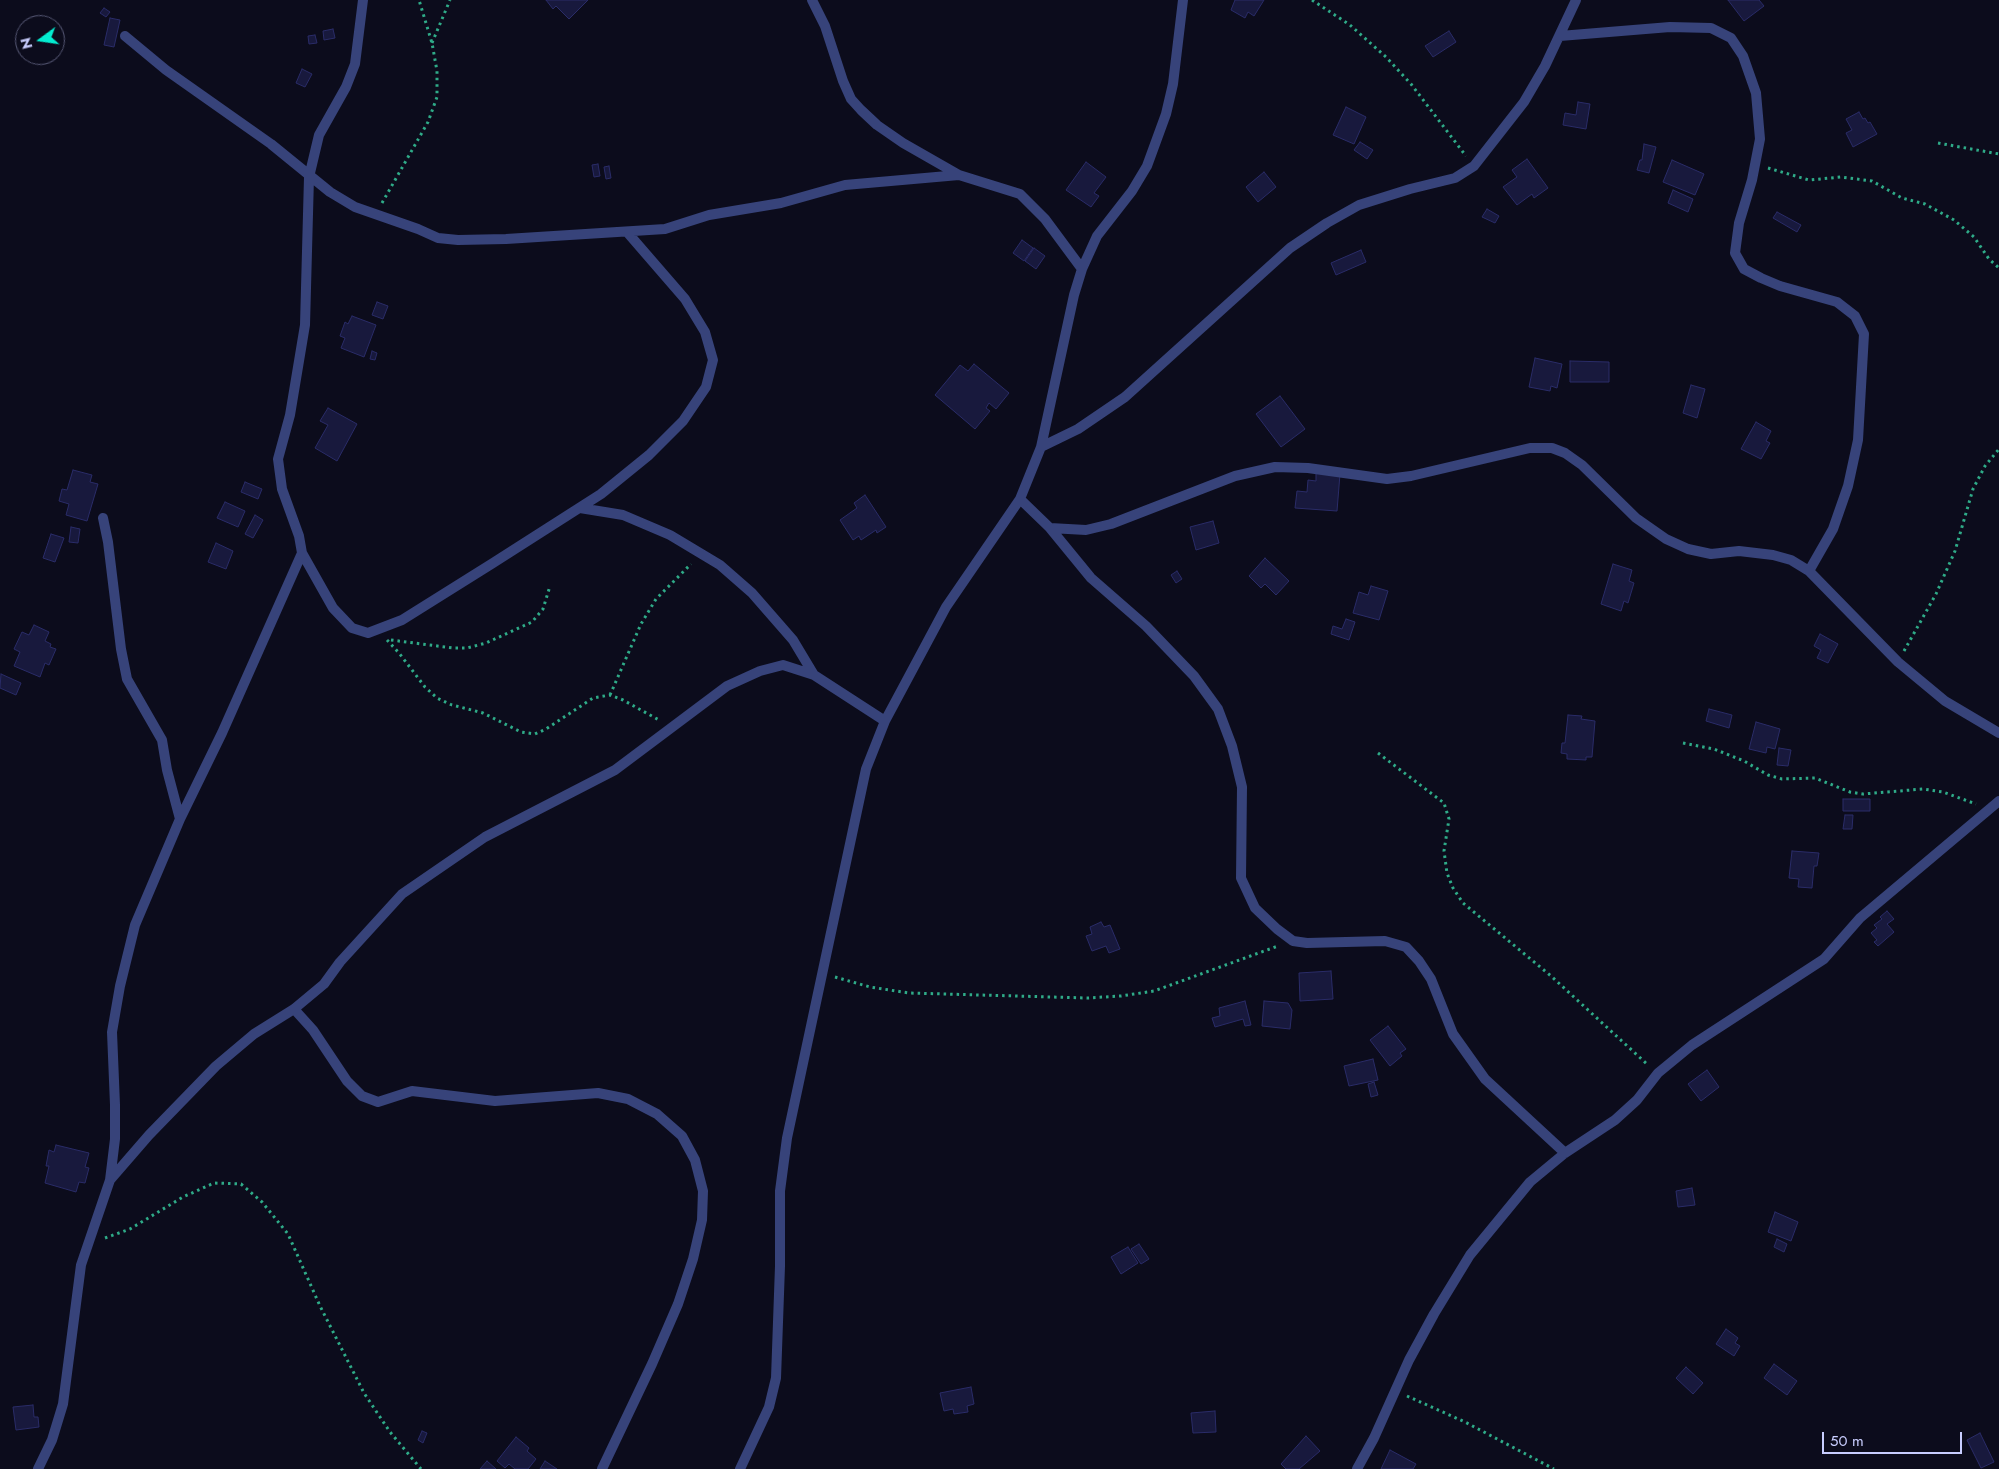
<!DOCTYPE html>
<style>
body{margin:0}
#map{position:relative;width:1999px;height:1469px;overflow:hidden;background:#0c0c1c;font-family:Jost,sans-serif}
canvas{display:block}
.north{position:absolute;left:15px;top:15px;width:50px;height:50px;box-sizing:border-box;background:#0c0c1c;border:1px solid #575976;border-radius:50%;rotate:256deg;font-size:14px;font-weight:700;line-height:20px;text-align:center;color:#c8cdfe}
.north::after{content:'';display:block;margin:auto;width:18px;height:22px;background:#04edd1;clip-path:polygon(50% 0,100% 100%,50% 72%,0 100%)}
.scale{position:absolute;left:1822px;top:1432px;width:140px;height:22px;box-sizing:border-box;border:2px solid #c8cdfe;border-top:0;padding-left:6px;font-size:15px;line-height:18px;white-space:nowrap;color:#c8cdfe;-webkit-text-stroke:4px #0c0c1c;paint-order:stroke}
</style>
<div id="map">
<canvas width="1999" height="1469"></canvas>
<div class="north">N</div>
<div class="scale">50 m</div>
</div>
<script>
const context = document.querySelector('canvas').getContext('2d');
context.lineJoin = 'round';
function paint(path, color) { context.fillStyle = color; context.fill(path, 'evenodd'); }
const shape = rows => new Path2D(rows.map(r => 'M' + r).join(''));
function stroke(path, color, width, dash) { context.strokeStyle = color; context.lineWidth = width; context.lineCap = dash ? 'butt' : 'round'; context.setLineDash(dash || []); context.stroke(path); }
const building = shape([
 [546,0,588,0,569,19,556,6,553,9,546,0],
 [1235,0,1264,0,1254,16,1248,12,1245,18,1231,10,1235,0],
 [1728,0,1759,0,1764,6,1744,21,1728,0],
 [104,8,110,12,106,17,100,13,104,8],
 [110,18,120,20,114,47,104,45,110,18],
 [333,29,335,38,324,40,323,31,333,29],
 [1449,31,1456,42,1433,57,1425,46,1449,31],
 [315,35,317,43,309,44,308,36,315,35],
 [302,69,312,74,305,87,296,83,302,69],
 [1578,102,1590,104,1586,129,1563,125,1565,113,1576,115,1578,102],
 [1346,107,1366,117,1354,144,1333,135,1346,107],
 [1859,112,1863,119,1865,118,1868,123,1870,122,1877,134,1853,147,1846,133,1852,130,1846,119,1859,112],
 [1360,142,1373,150,1367,159,1354,150,1360,142],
 [1644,144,1656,147,1649,173,1637,170,1640,160,1642,160,1644,144],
 [1527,159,1548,188,1534,198,1532,194,1517,205,1503,187,1517,177,1512,170,1527,159],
 [1672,160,1704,174,1695,195,1663,182,1672,160],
 [1086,162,1106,177,1094,193,1099,196,1091,207,1066,190,1086,162],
 [598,164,600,176,594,177,592,165,598,164],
 [609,166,611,178,606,179,604,167,609,166],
 [1264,172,1276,187,1258,202,1246,187,1264,172],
 [1673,190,1693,199,1688,212,1668,203,1673,190],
 [1487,209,1499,216,1495,223,1482,217,1487,209],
 [1777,212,1801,225,1797,232,1773,218,1777,212],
 [1022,240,1033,248,1024,261,1013,253,1022,240],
 [1034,248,1045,256,1036,269,1025,261,1034,248],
 [1361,250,1366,262,1336,275,1331,263,1361,250],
 [377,302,388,306,383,319,372,315,377,302],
 [352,316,376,325,364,357,341,348,345,338,340,336,345,322,348,324,352,316],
 [372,351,377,353,375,360,370,359,372,351],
 [1535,358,1562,364,1557,388,1551,386,1550,391,1529,387,1535,358],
 [1570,361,1609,362,1609,382,1570,382,1570,361],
 [974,364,1009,393,996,409,989,403,986,408,990,411,975,429,935,395,960,365,968,371,974,364],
 [1691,385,1705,389,1697,418,1683,413,1691,385],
 [1280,396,1305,429,1281,447,1256,414,1280,396],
 [328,408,357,424,337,461,315,448,328,425,320,421,328,408],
 [1756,422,1771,431,1766,441,1770,443,1761,459,1741,449,1756,422],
 [73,470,92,475,90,482,98,484,87,521,66,515,69,504,59,501,62,489,67,490,73,470],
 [1316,473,1340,474,1337,511,1295,508,1297,491,1307,492,1308,480,1316,481,1316,473],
 [245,482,262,489,258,499,241,492,245,482],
 [865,495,886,527,877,533,876,530,861,540,859,536,853,540,840,520,857,508,854,503,865,495],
 [225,502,245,511,238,527,217,518,225,502],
 [255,515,263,520,253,538,245,534,255,515],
 [1213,521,1219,543,1196,550,1190,527,1213,521],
 [71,527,80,529,78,543,69,542,71,527],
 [51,534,64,538,55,562,43,558,51,534],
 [216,543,233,551,226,569,208,562,216,543],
 [1265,558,1289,581,1276,595,1265,584,1261,588,1249,576,1265,558],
 [1613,564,1632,570,1629,581,1634,583,1628,603,1624,601,1621,611,1601,604,1613,564],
 [1177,571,1182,579,1176,583,1171,575,1177,571],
 [1371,586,1388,591,1379,620,1353,613,1359,592,1368,595,1371,586],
 [1346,619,1355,622,1349,640,1331,634,1333,626,1342,629,1346,619],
 [34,625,49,632,45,641,51,644,50,647,56,649,49,665,45,663,40,677,14,666,20,652,14,649,22,632,29,635,34,625],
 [1820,634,1838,644,1828,663,1817,658,1821,650,1814,646,1820,634],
 [1,674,21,683,16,695,0,688,1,674],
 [1709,709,1732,715,1729,728,1706,721,1709,709],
 [1568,715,1582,716,1581,719,1595,721,1592,757,1586,757,1586,760,1567,759,1567,754,1561,753,1562,743,1565,743,1568,715],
 [1756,722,1780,729,1775,749,1767,747,1766,753,1749,749,1756,722],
 [1779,748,1791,750,1788,766,1777,765,1779,748],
 [1843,799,1870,799,1870,811,1843,811,1843,799],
 [1845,815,1853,815,1852,829,1843,829,1845,815],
 [1792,851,1819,853,1817,866,1814,866,1812,888,1798,887,1799,879,1789,878,1792,851],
 [1887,911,1894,919,1887,924,1894,932,1878,946,1874,942,1877,940,1871,933,1877,928,1874,925,1882,919,1880,917,1887,911],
 [1101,922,1104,927,1110,925,1120,949,1109,953,1106,946,1092,951,1086,936,1092,934,1090,927,1101,922],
 [1331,971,1333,999,1300,1001,1299,973,1331,971],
 [1245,1001,1251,1025,1245,1026,1243,1019,1215,1027,1212,1018,1220,1016,1219,1008,1245,1001],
 [1264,1001,1288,1003,1292,1010,1290,1029,1262,1026,1264,1001],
 [1388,1026,1406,1049,1400,1053,1402,1056,1390,1066,1370,1040,1388,1026],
 [1373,1059,1378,1080,1349,1086,1344,1066,1373,1059],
 [1707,1070,1719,1087,1701,1101,1688,1084,1707,1070],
 [1374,1082,1378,1095,1371,1097,1368,1084,1374,1082],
 [56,1145,89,1153,85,1167,89,1168,85,1183,79,1182,76,1192,45,1183,49,1166,46,1166,49,1150,54,1152,56,1145],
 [1692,1188,1695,1205,1678,1207,1676,1191,1692,1188],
 [1775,1212,1798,1222,1791,1241,1768,1232,1775,1212],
 [1777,1239,1787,1244,1784,1252,1774,1247,1777,1239],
 [1139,1244,1149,1259,1141,1264,1131,1249,1139,1244],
 [1128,1247,1138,1263,1121,1274,1111,1257,1128,1247],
 [1726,1329,1738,1338,1735,1343,1740,1346,1734,1356,1716,1344,1726,1329],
 [1774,1364,1797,1381,1787,1395,1764,1378,1774,1364],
 [1686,1367,1703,1383,1693,1394,1676,1378,1686,1367],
 [971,1387,974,1404,967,1406,968,1412,954,1414,953,1409,944,1411,940,1393,971,1387],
 [33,1405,34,1417,38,1417,39,1427,16,1430,13,1407,33,1405],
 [1215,1411,1216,1432,1193,1433,1191,1413,1215,1411],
 [422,1431,427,1433,423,1443,418,1440,422,1431],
 [1980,1433,1994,1462,1981,1468,1967,1440,1980,1433],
 [1306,1436,1320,1451,1299,1469,1286,1469,1281,1464,1306,1436],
 [516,1437,529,1448,527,1451,536,1459,528,1469,515,1469,509,1464,505,1468,497,1461,516,1437],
 [1390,1450,1416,1464,1413,1469,1381,1469,1390,1450],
 [487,1461,496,1469,480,1469,487,1461],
 [545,1461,557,1469,540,1469,545,1461]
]);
paint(building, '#18193d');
stroke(building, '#2a2c68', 1);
stroke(shape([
 [1312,0,1350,25,1386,57,1411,84,1466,156],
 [432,43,450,0],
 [1938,143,1999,154],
 [1768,168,1809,180,1841,177,1872,181,1902,198,1925,204,1954,220,1974,237,1989,259,1999,268],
 [382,203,428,122,437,97,437,71,432,43,419,0],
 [387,640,399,653,425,687,437,698,452,705,483,713,521,732,535,734,546,729,593,698,610,695,623,700,659,720],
 [391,640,453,648,467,648,486,643,532,622,543,609,550,586],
 [1904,651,1936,594,1955,551,1973,489,1985,466,1999,449],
 [610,695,641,624,656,599,691,564],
 [1683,743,1714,749,1744,761,1768,775,1782,779,1815,778,1850,792,1863,794,1923,789,1943,792,1976,804],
 [1378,753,1444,803,1449,819,1444,851,1447,873,1453,888,1463,903,1551,976,1648,1065],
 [835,977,870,987,909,993,1087,998,1121,996,1154,991,1278,946],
 [105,1238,130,1229,183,1197,214,1183,241,1184,262,1202,288,1234,320,1306,364,1393,390,1432,421,1469],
 [1407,1396,1465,1422,1554,1469]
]), '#2fab88', 3, [2.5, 4]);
stroke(shape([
 [812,0,825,26,843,81,851,99,861,110,877,125,903,143,959,175,1020,194,1045,219,1082,269],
 [125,36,166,70,271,144,330,192,355,207,418,229,438,238,458,240,506,239,665,229,709,215,781,203,845,185,959,175],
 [1560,36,1670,27,1711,28,1731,38,1743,56,1756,93,1760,139,1752,180,1739,223,1735,253,1744,269,1761,278,1780,286,1837,302,1855,316,1864,334,1858,440,1848,486,1833,529,1809,571],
 [1041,447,1078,429,1125,397,1290,248,1327,223,1359,205,1410,189,1455,178,1474,166,1524,102,1545,66,1576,0],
 [1020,499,1050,528,1091,578,1146,626,1194,676,1218,709,1232,746,1242,787,1241,878,1255,908,1277,929,1293,941,1307,943,1385,941,1406,947,1419,961,1431,979,1453,1034,1485,1079,1565,1153],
 [580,508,623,515,670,535,720,565,752,593,793,640,814,675],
 [103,518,108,542,121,649,127,679,162,740,167,770,180,819],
 [1050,528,1086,530,1111,524,1235,476,1275,467,1308,468,1387,479,1411,476,1530,448,1552,448,1565,453,1582,465,1636,518,1666,539,1688,549,1711,554,1739,551,1773,555,1791,560,1809,571,1898,662,1945,701,1999,733],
 [302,553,333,608,352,628,368,633,402,620,493,563,601,494,649,455,683,421,706,387,713,360,705,332,685,299,627,232],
 [294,1009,313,1030,347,1081,362,1096,378,1102,412,1091,495,1101,598,1093,628,1099,657,1114,682,1136,695,1160,703,1191,702,1220,693,1259,678,1304,652,1364,602,1469],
 [110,1180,149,1135,216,1066,254,1034,294,1009,324,984,340,962,402,894,485,837,615,770,727,686,760,671,783,665,814,675,885,721],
 [38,1469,52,1440,63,1404,81,1265,110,1180,115,1139,115,1105,112,1032,120,986,135,925,180,819,222,733,302,553,299,536,282,489,278,459,290,415,305,325,309,177,319,135,346,87,355,64,363,0],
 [740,1469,769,1407,776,1378,780,1266,780,1191,787,1138,866,769,885,721,946,607,1020,499,1041,447,1074,295,1082,269,1097,236,1132,191,1147,166,1166,114,1173,84,1183,0],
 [1357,1469,1374,1438,1409,1360,1434,1314,1470,1255,1530,1182,1565,1153,1615,1120,1637,1100,1658,1073,1692,1045,1824,959,1860,918,1999,801]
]), '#37437a', 10);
</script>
